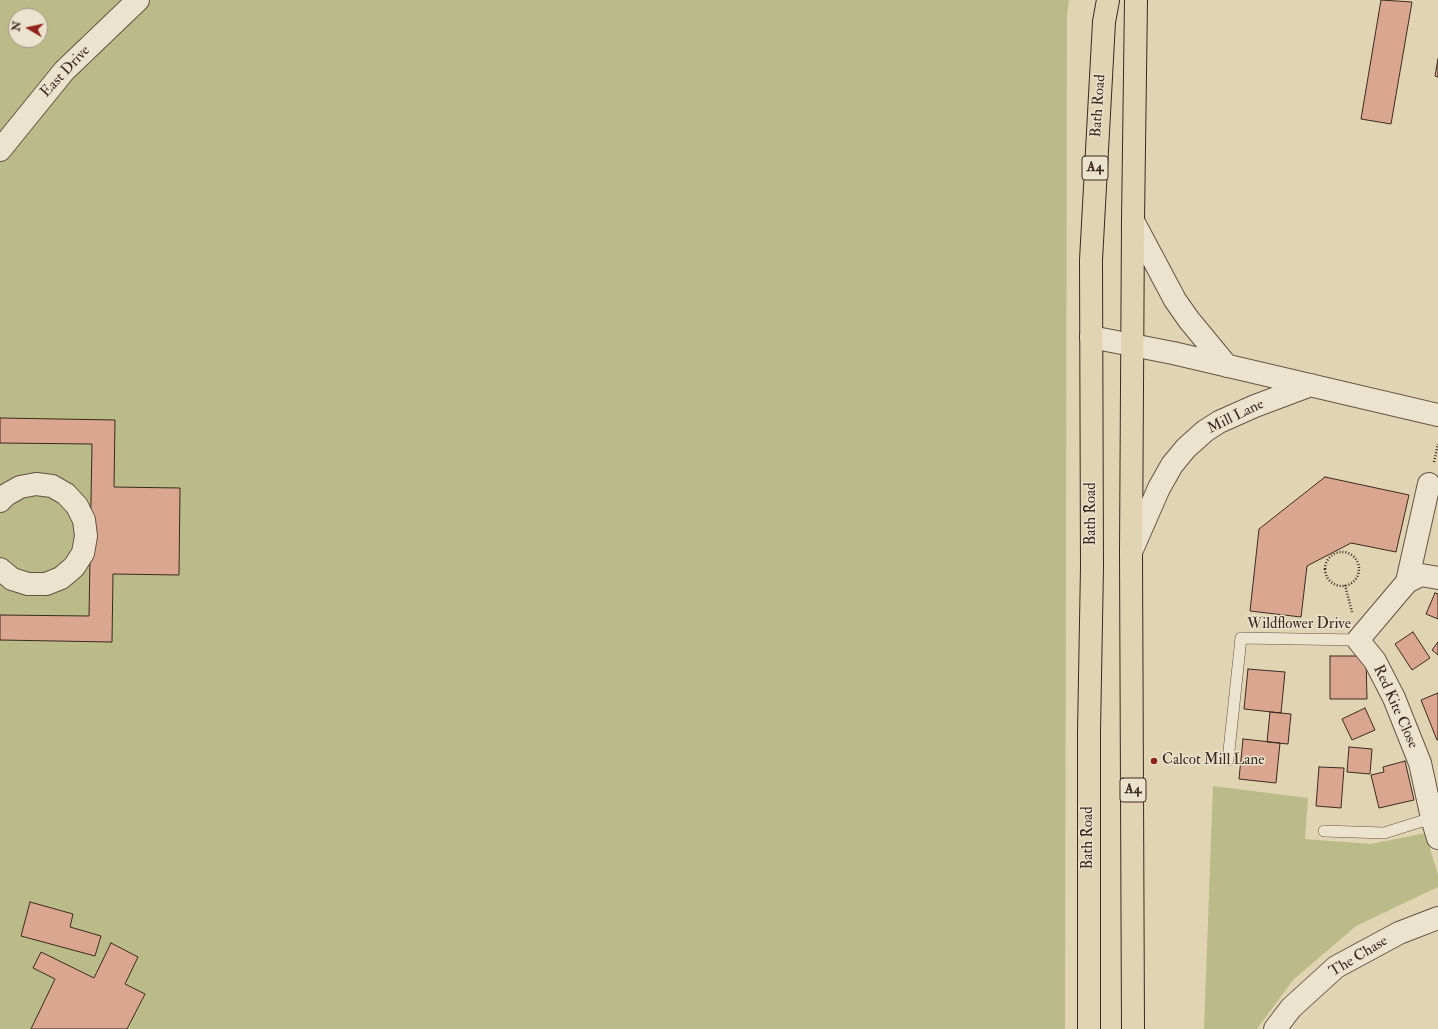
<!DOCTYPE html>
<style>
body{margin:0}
#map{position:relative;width:1438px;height:1029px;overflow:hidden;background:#e1d4b3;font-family:"IM FELL Double Pica",serif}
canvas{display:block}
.north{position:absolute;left:8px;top:8px;width:40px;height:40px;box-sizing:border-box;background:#ece3ce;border:1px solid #a59988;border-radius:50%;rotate:279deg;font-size:11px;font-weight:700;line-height:16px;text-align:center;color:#3b2a20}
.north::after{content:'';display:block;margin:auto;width:14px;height:18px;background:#8f2418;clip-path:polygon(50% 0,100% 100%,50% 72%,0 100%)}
</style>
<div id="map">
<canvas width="1438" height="1029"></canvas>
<div class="north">N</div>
</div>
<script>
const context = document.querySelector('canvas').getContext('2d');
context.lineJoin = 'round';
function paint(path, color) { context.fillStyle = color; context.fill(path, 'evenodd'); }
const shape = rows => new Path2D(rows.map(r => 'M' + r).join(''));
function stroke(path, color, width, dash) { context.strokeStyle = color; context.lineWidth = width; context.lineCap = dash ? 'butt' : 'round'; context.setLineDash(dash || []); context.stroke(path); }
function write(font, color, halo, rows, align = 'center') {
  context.font = font + ' "IM FELL Double Pica",serif'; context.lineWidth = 3; context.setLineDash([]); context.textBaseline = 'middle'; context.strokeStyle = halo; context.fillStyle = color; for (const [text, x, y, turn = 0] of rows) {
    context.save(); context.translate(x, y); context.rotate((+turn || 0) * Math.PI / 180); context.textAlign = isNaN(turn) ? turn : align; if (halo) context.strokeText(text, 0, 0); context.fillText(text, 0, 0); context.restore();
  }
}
paint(shape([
 [0,0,1069,0,1067,15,1065,1029,0,1029],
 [16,16,40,16,40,40,16,40],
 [1213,786,1308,798,1305,839,1371,844,1425,833,1438,875,1438,887,1356,926,1293,980,1257,1029,1204,1029]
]), '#babb88');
const building = shape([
 [1381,0,1412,2,1391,124,1361,119,1381,0],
 [1438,59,1438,77,1435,76,1438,59],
 [0,418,115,420,114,487,180,488,179,575,113,574,112,642,0,640,0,615,89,616,92,444,0,443,0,418],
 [1325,477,1409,495,1396,552,1351,543,1307,566,1301,617,1250,611,1259,529,1325,477],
 [1435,593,1438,594,1438,619,1426,614,1435,593],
 [1413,632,1430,658,1412,670,1395,644,1413,632],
 [1438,642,1438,655,1432,650,1438,642],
 [1330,656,1366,656,1367,699,1330,699,1330,656],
 [1248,669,1285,672,1281,713,1244,709,1248,669],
 [1438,693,1438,740,1437,740,1421,700,1438,693],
 [1365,708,1375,730,1352,740,1342,719,1365,708],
 [1270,712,1291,714,1288,744,1267,742,1270,712],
 [1243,739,1280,743,1276,783,1239,779,1243,739],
 [1349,747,1372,749,1370,774,1347,772,1349,747],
 [1405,761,1414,800,1379,808,1371,775,1384,772,1383,767,1405,761],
 [1319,767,1344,768,1341,808,1316,806,1319,767],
 [30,902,73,914,70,927,101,936,95,956,21,936,30,902],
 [111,943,138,957,125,984,145,994,127,1029,31,1029,55,979,33,968,41,952,94,978,111,943]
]);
paint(building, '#daa690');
stroke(building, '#3b2a20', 1);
const service = shape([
 [1228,760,1241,638,1358,640],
 [1324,831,1384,833,1432,818]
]);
const minor = shape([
 [0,150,64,71,138,0],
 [1133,221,1175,300,1189,320,1227,366],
 [1091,337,1173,353,1438,415],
 [0,501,6,495,20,487,36,484,52,486,66,494,77,506,84,520,86,536,83,553,74,567,61,578,46,584,28,584,12,579,0,569],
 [1131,552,1159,488,1172,465,1186,448,1205,431,1219,422,1255,406,1311,385],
 [1438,578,1421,575,1407,582,1358,640,1375,661,1394,698,1420,763,1432,818,1438,838],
 [1407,582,1429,484],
 [1275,1029,1291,1008,1336,967,1399,933,1438,918]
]);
const primary = shape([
 [1089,1029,1089,732,1092,567,1091,260,1104,22,1108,0],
 [1133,1029,1131,552,1133,221,1136,0]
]);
stroke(service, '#645445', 12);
stroke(minor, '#645445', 24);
stroke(primary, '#3b2a20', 24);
stroke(shape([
 [1434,462,1438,444],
 '1325 569a17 17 0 1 1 34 0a17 17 0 1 1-34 0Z',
 [1345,585,1352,612]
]), '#3b2a20', 2.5, [1, 2]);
stroke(service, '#ece3ce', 11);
stroke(minor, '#ece3ce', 22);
stroke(primary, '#e1d4b3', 22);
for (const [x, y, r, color] of [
 [1154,761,4,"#8f2418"]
]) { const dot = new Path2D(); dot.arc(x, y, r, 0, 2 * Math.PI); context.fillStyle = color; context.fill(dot); stroke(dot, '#ece3ce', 1.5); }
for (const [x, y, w] of [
 [1095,168,26],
 [1133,790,26]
]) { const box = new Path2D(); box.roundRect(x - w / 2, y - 12, w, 24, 3); context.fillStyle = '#ece3ce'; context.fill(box); stroke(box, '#3b2a20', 1); }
write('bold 14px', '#3b2a20', null, [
 ["A4",1095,168],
 ["A4",1133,790]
]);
write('15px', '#3b2a20', '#ece3ce', [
 ["East Drive",66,72,-47],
 ["Bath Road",1099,106,-86],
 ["Mill Lane",1236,417,-26],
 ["Bath Road",1092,514,-90],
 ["Wildflower Drive",1299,625],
 ["Red Kite Close",1395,707,66],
 ["Bath Road",1089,838,-90],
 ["The Chase",1359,957,-31]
]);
write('15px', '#3b2a20', '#ece3ce', [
 ["Calcot Mill Lane",1162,761]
], 'left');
</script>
